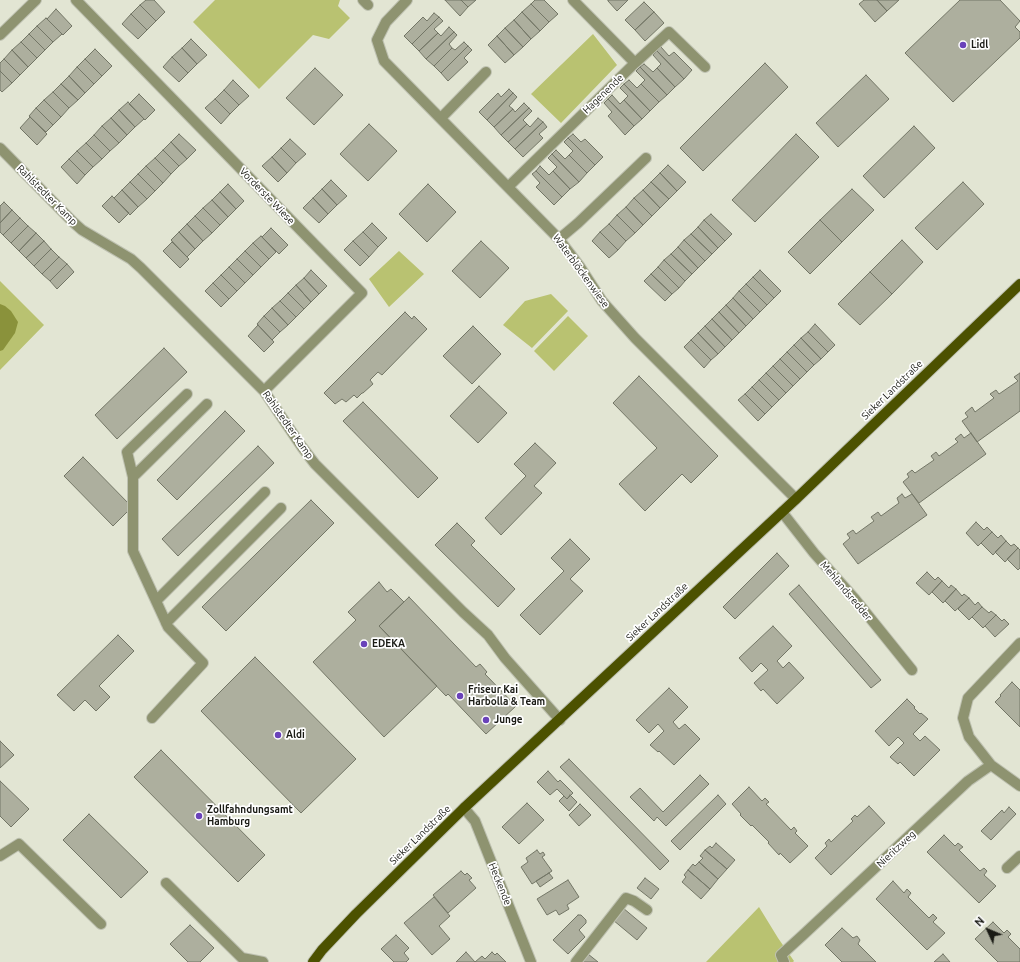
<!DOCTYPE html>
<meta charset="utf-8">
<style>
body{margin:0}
#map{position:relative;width:1020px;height:962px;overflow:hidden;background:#e2e5d3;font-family:Ubuntu,sans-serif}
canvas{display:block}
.north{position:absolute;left:968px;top:910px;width:40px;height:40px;-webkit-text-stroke:3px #fff;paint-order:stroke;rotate:314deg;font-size:11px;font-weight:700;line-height:16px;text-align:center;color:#1a1b15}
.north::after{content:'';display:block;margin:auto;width:14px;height:18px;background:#1a1b15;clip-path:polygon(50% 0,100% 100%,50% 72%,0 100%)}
</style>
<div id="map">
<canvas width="1020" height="962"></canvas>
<div class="north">N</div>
</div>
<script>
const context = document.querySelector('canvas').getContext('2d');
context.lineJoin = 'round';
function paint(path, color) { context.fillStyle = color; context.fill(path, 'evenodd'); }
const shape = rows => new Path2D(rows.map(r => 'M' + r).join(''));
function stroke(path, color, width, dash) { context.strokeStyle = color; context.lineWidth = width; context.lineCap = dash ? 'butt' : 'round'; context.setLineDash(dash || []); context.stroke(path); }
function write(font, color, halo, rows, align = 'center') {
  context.font = font + ' Ubuntu,sans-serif'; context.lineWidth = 3.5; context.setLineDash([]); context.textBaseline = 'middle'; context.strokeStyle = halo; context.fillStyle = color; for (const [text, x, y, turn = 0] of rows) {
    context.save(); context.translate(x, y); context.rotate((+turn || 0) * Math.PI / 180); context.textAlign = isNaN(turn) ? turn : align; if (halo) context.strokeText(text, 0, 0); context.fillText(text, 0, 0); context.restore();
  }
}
paint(shape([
 [215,0,340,0,338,6,350,18,329,39,313,35,259,89,193,22],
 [593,34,617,65,561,123,531,94],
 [399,251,424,274,389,307,369,279],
 [0,281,44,325,0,370],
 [551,294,568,311,532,348,503,325,525,301],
 [568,316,588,336,554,371,534,351],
 [759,907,778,938,794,961,793,962,706,962]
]), '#b9c271');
paint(shape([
 [0,304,5,306,11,311,18,322,15,333,3,350,0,351]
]), '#8a923b');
const building = shape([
 [146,0,154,0,165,12,156,21,140,5,146,0],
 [445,0,461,0,468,7,460,16,445,0],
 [461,0,476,0,468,7,461,0],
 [535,0,544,0,558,14,549,22,531,4,535,0],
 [608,0,628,0,617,11,608,1,608,0],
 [864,0,877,0,887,11,875,22,859,4,864,0],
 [877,0,899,0,887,11,877,0],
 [960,0,1000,0,1020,21,1015,27,1020,32,1020,38,953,102,905,53,960,0],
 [644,2,654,12,635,30,625,20,644,2],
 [531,4,549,22,540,31,522,12,531,4],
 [140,5,156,21,147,30,131,14,140,5],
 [56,9,72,26,63,35,47,19,56,9],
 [522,12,540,31,531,39,514,20,522,12],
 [654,12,664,23,645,41,635,30,654,12],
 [434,13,439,17,412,44,404,36,423,17,427,21,434,13],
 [131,14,147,30,138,39,122,24,131,14],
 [439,17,443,21,434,29,438,33,419,51,412,44,439,17],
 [46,18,62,34,53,42,37,26,46,18],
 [514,20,531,39,523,47,505,28,514,20],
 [37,26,53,42,45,50,29,34,37,26],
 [449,27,454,32,426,59,419,51,438,33,441,36,449,27],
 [505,28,523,47,514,55,497,36,505,28],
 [454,32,457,35,449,44,452,48,434,66,426,59,454,32],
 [29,34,45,50,37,58,21,42,29,34],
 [497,36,514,55,505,63,488,45,497,36],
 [191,39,207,55,197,64,182,48,191,39],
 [21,42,37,58,28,67,12,50,21,42],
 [464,42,468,46,441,73,434,66,452,48,455,50,464,42],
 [468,46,472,50,464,58,468,62,448,81,441,73,468,46],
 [661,47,669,56,674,52,692,70,684,79,657,51,661,47],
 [182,48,197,64,188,73,172,57,182,48],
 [95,49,112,66,102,76,85,59,95,49],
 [12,50,28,67,20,75,4,59,12,50],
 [657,51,684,79,675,87,657,68,661,64,653,55,657,51],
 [172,57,188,73,179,82,163,67,172,57],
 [4,59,20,75,12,83,0,71,0,63,4,59],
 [85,59,102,76,94,84,77,67,85,59],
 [765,63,788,87,703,171,680,148,765,63],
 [644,64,653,72,657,68,675,87,667,95,640,67,644,64],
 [77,67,94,84,85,93,69,76,77,67],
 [640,67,667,95,659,102,641,84,645,80,636,71,640,67],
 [315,68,343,95,314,125,286,98,315,68],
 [0,71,12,83,2,92,0,90,0,71],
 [866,75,889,99,838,147,816,123,866,75],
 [69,76,85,93,78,100,61,84,69,76],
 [233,80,249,96,239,105,224,90,233,80],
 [629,80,637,88,641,84,659,102,650,111,624,84,629,80],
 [61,84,78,100,69,108,53,92,61,84],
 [624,84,650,111,642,119,624,100,628,96,620,88,624,84],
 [509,89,513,93,487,120,479,112,498,93,501,97,509,89],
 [224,90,239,105,230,114,215,99,224,90],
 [53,92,69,108,61,117,44,100,53,92],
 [513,93,517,97,509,106,513,109,494,127,487,120,513,93],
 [139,94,155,110,145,120,129,104,139,94],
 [612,95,620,104,624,100,642,119,634,126,608,99,612,95],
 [215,99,230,114,221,124,205,108,215,99],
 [608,99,634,126,625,135,608,116,612,112,604,103,608,99],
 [44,100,61,117,53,125,36,108,44,100],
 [128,102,144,119,135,127,119,110,128,102],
 [524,103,529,108,501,135,494,127,513,109,515,112,524,103],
 [36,108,53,125,46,132,29,116,36,108],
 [529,108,532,111,523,120,527,124,508,142,501,135,529,108],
 [119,110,135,127,127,135,111,118,119,110],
 [30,117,47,134,37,145,20,128,30,117],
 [111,118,127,135,119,143,102,126,111,118],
 [538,118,543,122,515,149,508,142,527,124,530,127,538,118],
 [543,122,547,127,539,134,543,138,523,157,515,149,543,122],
 [369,124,397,151,368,181,340,154,369,124],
 [102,126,119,143,110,151,94,135,102,126],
 [914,126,935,148,884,198,863,176,914,126],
 [179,134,196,150,187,159,171,142,179,134],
 [573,134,581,142,585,139,603,157,595,165,568,138,573,134],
 [796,134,819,157,755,222,732,200,796,134],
 [94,135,110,151,102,159,86,143,94,135],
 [568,138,595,165,587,173,569,155,573,151,564,142,568,138],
 [290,139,306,154,296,163,281,148,290,139],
 [171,142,187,159,179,166,163,150,171,142],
 [86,143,102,159,93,167,77,151,86,143],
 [281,148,296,163,287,173,272,157,281,148],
 [163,150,179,166,171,174,155,158,163,150],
 [556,150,565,159,569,155,587,173,579,182,552,154,556,150],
 [77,151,93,167,85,175,69,159,77,151],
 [552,154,579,182,570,189,553,171,557,167,548,158,552,154],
 [272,157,287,173,278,182,262,166,272,157],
 [155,158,171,174,163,183,146,166,155,158],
 [69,159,85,175,77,184,61,167,69,159],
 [668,165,686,182,677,191,660,173,668,165],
 [146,166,163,183,155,191,138,174,146,166],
 [540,166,549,175,553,171,570,189,562,197,536,171,540,166],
 [536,171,562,197,554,205,536,187,540,183,532,174,536,171],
 [660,173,677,191,669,199,651,182,660,173],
 [138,174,155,191,147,199,130,182,138,174],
 [331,180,347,196,337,205,322,189,331,180],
 [130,182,147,199,138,207,122,190,130,182],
 [651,182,669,199,660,208,643,190,651,182],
 [963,182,984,204,937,250,915,228,963,182],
 [228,184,244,201,236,209,220,192,228,184],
 [428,184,456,212,427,242,399,214,428,184],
 [322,189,337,205,328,214,313,198,322,189],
 [852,189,874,210,842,242,820,220,852,189],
 [122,190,138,207,130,215,114,198,122,190],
 [643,190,660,208,652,216,634,198,643,190],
 [220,192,236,209,228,217,212,200,220,192],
 [112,196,129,213,119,223,102,206,112,196],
 [313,198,328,214,319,223,303,208,313,198],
 [634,198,652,216,643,225,626,207,634,198],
 [212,200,228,217,220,225,203,208,212,200],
 [4,202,12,210,0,223,0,206,4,202],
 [626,207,643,225,635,233,617,215,626,207],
 [203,208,220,225,212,233,195,216,203,208],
 [12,210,20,218,3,235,0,232,0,223,12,210],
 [711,214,732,234,725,241,704,220,711,214],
 [617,215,635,233,626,241,609,224,617,215],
 [195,216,212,233,203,241,187,224,195,216],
 [20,218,28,226,11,243,3,235,20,218],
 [704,220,725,241,718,248,698,227,704,220],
 [820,220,842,242,810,274,788,252,820,220],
 [372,223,387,238,378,247,363,232,372,223],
 [187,224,203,241,195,249,179,232,187,224],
 [609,224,626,241,618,250,600,232,609,224],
 [28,226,36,233,19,251,11,243,28,226],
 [698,227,718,248,712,254,691,234,698,227],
 [271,228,288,245,279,254,262,237,271,228],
 [179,232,195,249,187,257,171,240,179,232],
 [363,232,378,247,369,257,353,241,363,232],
 [600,232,618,250,609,258,592,241,600,232],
 [36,233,44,241,26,258,19,251,36,233],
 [691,234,712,254,705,261,684,240,691,234],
 [261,236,276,252,269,259,253,243,261,236],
 [684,240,705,261,698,268,678,247,684,240],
 [902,240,923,262,892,294,870,272,902,240],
 [44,241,51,249,34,266,26,258,44,241],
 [353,241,369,257,360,266,344,250,353,241],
 [481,241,509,268,480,298,452,271,481,241],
 [172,242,189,259,180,268,163,251,172,242],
 [253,243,269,259,261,267,245,251,253,243],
 [678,247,698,268,692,274,671,254,678,247],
 [51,249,59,257,42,274,34,266,51,249],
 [245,251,261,267,253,275,237,259,245,251],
 [671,254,692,274,685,281,664,260,671,254],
 [59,257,67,264,50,281,42,274,59,257],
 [237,259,253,275,245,283,229,267,237,259],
 [664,260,685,281,679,288,658,267,664,260],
 [67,264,74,272,57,289,50,281,67,264],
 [229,267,245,283,237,291,221,275,229,267],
 [658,267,679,288,672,294,651,274,658,267],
 [311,270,327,286,319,294,304,278,311,270],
 [760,270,781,291,774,298,753,277,760,270],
 [870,272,892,294,860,325,838,304,870,272],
 [651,274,672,294,665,301,644,281,651,274],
 [221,275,237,291,229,299,213,283,221,275],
 [753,277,774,298,767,305,746,284,753,277],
 [304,278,319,294,311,302,296,285,304,278],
 [213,283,229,299,221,307,205,291,213,283],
 [746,284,767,305,760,312,739,291,746,284],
 [296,285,311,302,304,309,288,293,296,285],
 [739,291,760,312,753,319,733,298,739,291],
 [288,293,304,309,296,317,280,301,288,293],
 [733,298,753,319,746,326,726,305,733,298],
 [280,301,296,317,288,325,272,308,280,301],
 [726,305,746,326,739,333,719,312,726,305],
 [272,308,288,325,280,332,264,316,272,308],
 [405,312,412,319,414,316,427,329,382,375,378,372,370,380,373,384,363,393,362,393,357,398,354,395,346,402,342,399,335,404,324,393,405,312],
 [719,312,739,333,732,340,712,319,719,312],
 [264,316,280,332,272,340,257,324,264,316],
 [712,319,732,340,725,347,705,326,712,319],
 [815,324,835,345,828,352,808,332,815,324],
 [258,325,274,342,264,352,248,336,258,325],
 [473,326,501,354,472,384,443,356,473,326],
 [705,326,725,347,718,354,698,333,705,326],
 [808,332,828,352,821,359,801,338,808,332],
 [698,333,718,354,711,360,691,340,698,333],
 [801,338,821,359,814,365,794,345,801,338],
 [691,340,711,360,704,368,684,347,691,340],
 [794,345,814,365,807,372,787,352,794,345],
 [164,348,187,372,117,439,95,415,164,348],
 [787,352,807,372,800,379,780,359,787,352],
 [780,359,800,379,793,386,773,366,780,359],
 [773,366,793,386,786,393,766,373,773,366],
 [766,373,786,393,779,400,759,380,766,373],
 [1020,373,1020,411,977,442,962,421,968,417,965,413,972,407,975,412,994,398,990,394,996,390,999,394,1018,381,1014,377,1020,373],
 [639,376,718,456,691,483,682,474,645,511,619,484,657,448,613,403,639,376],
 [759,380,779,400,772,407,752,387,759,380],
 [479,386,507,413,478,443,450,416,479,386],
 [752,387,772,407,765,414,745,394,752,387],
 [745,394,765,414,758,421,738,400,745,394],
 [363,402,438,478,418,498,343,421,363,402],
 [225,411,245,431,177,500,157,480,225,411],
 [971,433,986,454,919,503,903,482,909,477,907,474,912,470,915,473,934,460,931,456,936,452,939,456,958,442,955,439,961,434,964,438,971,433],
 [535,443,556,463,534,486,542,493,501,535,485,518,526,476,514,464,535,443],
 [258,446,274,463,178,556,162,539,258,446],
 [83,457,132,507,113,526,64,476,83,457],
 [902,494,905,498,912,494,927,515,858,564,843,544,850,538,847,534,853,530,856,534,874,521,871,517,878,512,881,516,899,503,897,498,902,494],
 [311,500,334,523,226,631,202,607,311,500],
 [976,522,984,530,987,527,992,532,978,546,966,533,976,522],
 [457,523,475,541,471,545,515,589,498,607,435,545,457,523],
 [992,532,998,538,1001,535,1006,541,993,555,981,543,992,532],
 [570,539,590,559,570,579,583,591,540,635,520,615,564,571,551,558,570,539],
 [1006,541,1011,546,1014,544,1018,548,1005,562,995,552,1006,541],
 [1018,548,1020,550,1020,568,1018,570,1007,559,1018,548],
 [777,553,789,566,735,619,723,607,777,553],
 [927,572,935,580,938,577,942,581,929,595,916,583,927,572],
 [942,581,949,588,951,585,956,589,943,603,932,592,942,581],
 [379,582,387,592,391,589,404,602,379,626,437,686,384,737,313,662,356,620,348,612,379,582],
 [799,585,881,680,871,688,789,594,799,585],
 [956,589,962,596,964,594,969,598,955,611,945,601,956,589],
 [409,597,476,667,480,664,487,672,485,674,516,706,486,734,448,694,446,696,379,626,409,597],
 [969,598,975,605,978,602,982,607,969,620,958,609,969,598],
 [982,607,989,613,991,611,996,615,983,628,972,617,982,607],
 [996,615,1002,621,1004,619,1009,624,995,637,985,626,996,615],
 [773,626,792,646,777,661,783,668,789,662,804,678,777,704,763,689,761,691,754,683,768,670,761,663,752,672,739,658,773,626],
 [118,635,134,651,99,686,110,697,96,711,85,700,74,711,57,695,118,635],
 [255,657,356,759,301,813,201,711,255,657],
 [1012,682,1020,690,1020,727,995,702,1001,696,1000,695,1012,682],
 [669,688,688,707,673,722,679,729,685,724,700,739,674,765,659,751,658,752,650,745,664,731,658,724,649,733,636,720,669,688],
 [907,699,915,707,914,708,920,714,921,713,928,719,913,734,920,741,925,736,940,750,914,776,900,762,898,764,890,757,904,743,898,737,889,746,875,731,907,699],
 [0,741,14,755,0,768,0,741],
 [161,750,265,855,238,882,134,777,161,750],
 [569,759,669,861,660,870,560,767,569,759],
 [548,771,558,782,560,780,573,793,567,799,557,789,550,795,537,782,548,771],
 [700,775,709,784,666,826,657,817,654,821,630,797,640,788,663,812,700,775],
 [0,781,29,809,11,827,0,816,0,781],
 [749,787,762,801,765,798,769,802,766,804,791,830,794,827,797,831,795,833,808,846,790,863,780,853,779,855,768,843,769,842,752,825,751,826,740,815,741,814,732,804,749,787],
 [570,795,577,802,569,811,559,801,564,796,567,799,570,795],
 [718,795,726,804,680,850,671,841,718,795],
 [527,803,544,820,519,844,502,827,527,803],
 [580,804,591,815,579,826,569,815,580,804],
 [869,806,885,823,831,875,815,858,827,846,825,843,829,839,831,842,853,821,851,819,855,815,857,817,869,806],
 [1009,807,1016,814,991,840,981,831,1002,810,1004,813,1009,807],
 [89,814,148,872,121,898,63,840,89,814],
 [944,835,955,846,958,843,963,847,959,850,980,871,984,868,987,871,984,875,996,886,979,903,927,852,944,835],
 [716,843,735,860,727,869,705,850,710,846,712,848,716,843],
 [537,850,540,854,543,852,545,855,542,857,552,871,532,884,521,867,528,862,526,858,537,850],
 [705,850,727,869,718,879,699,862,703,858,700,856,705,850],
 [699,862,718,879,710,889,688,870,693,864,695,866,699,862],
 [688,870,710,889,701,899,682,882,686,877,684,875,688,870],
 [461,871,465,875,467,873,472,878,469,880,476,888,448,913,433,895,461,871],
 [549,873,553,878,540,887,536,881,549,873],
 [645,878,659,889,651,899,637,888,645,878],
 [568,880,579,897,567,905,569,909,559,915,556,910,547,915,537,899,568,880],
 [893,881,904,893,907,889,911,893,908,897,929,918,933,914,937,918,933,922,945,933,927,950,876,899,893,881],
 [434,897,450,916,439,926,450,939,432,955,404,923,434,897],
 [623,908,647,928,637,940,613,920,623,908],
 [578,915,581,915,586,920,586,923,579,930,585,937,568,954,553,940,578,915],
 [993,922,1004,933,1007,930,1011,934,1008,937,1020,949,1020,962,998,962,975,939,993,922],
 [190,925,214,948,200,962,188,962,170,944,190,925],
 [842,928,853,938,857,936,860,940,858,944,876,962,842,962,825,945,842,928],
 [396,935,409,948,404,953,409,959,406,962,394,962,381,949,396,935],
 [466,952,475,962,456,962,466,952],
 [492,952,495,955,497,953,506,962,475,962,482,956,485,959,492,952],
 [588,954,598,962,582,962,588,954],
 [943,954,950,962,934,962,943,954]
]);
paint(building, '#adaf9e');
stroke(building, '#737666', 1);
const minor = shape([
 [76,0,362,293,264,391],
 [363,0,368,5],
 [407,0,386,22,377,40,384,61,558,238,580,267,602,301,635,338,796,499],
 [0,35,36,0],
 [635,63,669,32,705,67],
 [441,118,486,72],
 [0,148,73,222,82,230,131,259,141,268,264,391,302,447,315,464,463,612,488,635,505,658,560,720],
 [508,187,635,63,573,0],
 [559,239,578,223,646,158],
 [133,477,127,452,187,394],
 [782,512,814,553,854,598,912,670],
 [156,601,265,492],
 [166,623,281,508],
 [1020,643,968,698,963,718,969,737,991,765,1020,786],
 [152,718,203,663,168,627,133,551,133,477,207,404],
 [464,808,475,821,531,962],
 [0,856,19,844,101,924],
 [1007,868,1020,856],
 [166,883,242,958,263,962],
 [576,962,626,898,634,901,647,910],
 [784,962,781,955,803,935,968,781,991,765]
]);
const major = shape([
 [313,962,322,950,356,914,464,808,796,499,1020,284]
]);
stroke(minor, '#bec1b1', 12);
stroke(major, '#bec1b1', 12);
stroke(minor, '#8e9370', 10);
stroke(major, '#4c5100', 10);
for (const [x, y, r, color] of [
 [963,45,4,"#6a42ba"],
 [364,644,4,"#6a42ba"],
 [460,696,4,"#6a42ba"],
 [486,720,4,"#6a42ba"],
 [278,735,4,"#6a42ba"],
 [199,816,4,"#6a42ba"]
]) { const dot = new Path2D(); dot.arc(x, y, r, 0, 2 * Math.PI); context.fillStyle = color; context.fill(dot); stroke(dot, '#fff', 1.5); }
write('bold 10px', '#1a1b15', '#fff', [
 ["Lidl",971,45],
 ["EDEKA",372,644],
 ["Friseur Kai",468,690],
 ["Harbolla & Team",468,702],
 ["Junge",494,720],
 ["Aldi",286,735],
 ["Zollfahndungsamt",207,810],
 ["Hamburg",207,822]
], 'left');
write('10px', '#1a1b15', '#fff', [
 ["Hagenende",603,94,-44],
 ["Rahlstedter Kamp",47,195,45],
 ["Vorderste Wiese",267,196,46],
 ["Waterblöckenwiese",581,271,54],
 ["Sieker Landstraße",892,390,-44],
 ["Rahlstedter Kamp",288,425,55],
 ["Mehlandsredder",846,591,50],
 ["Sieker Landstraße",657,612,-43],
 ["Sieker Landstraße",420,835,-44],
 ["Nieritzweg",896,849,-43],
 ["Heckende",500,884,68]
]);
</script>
